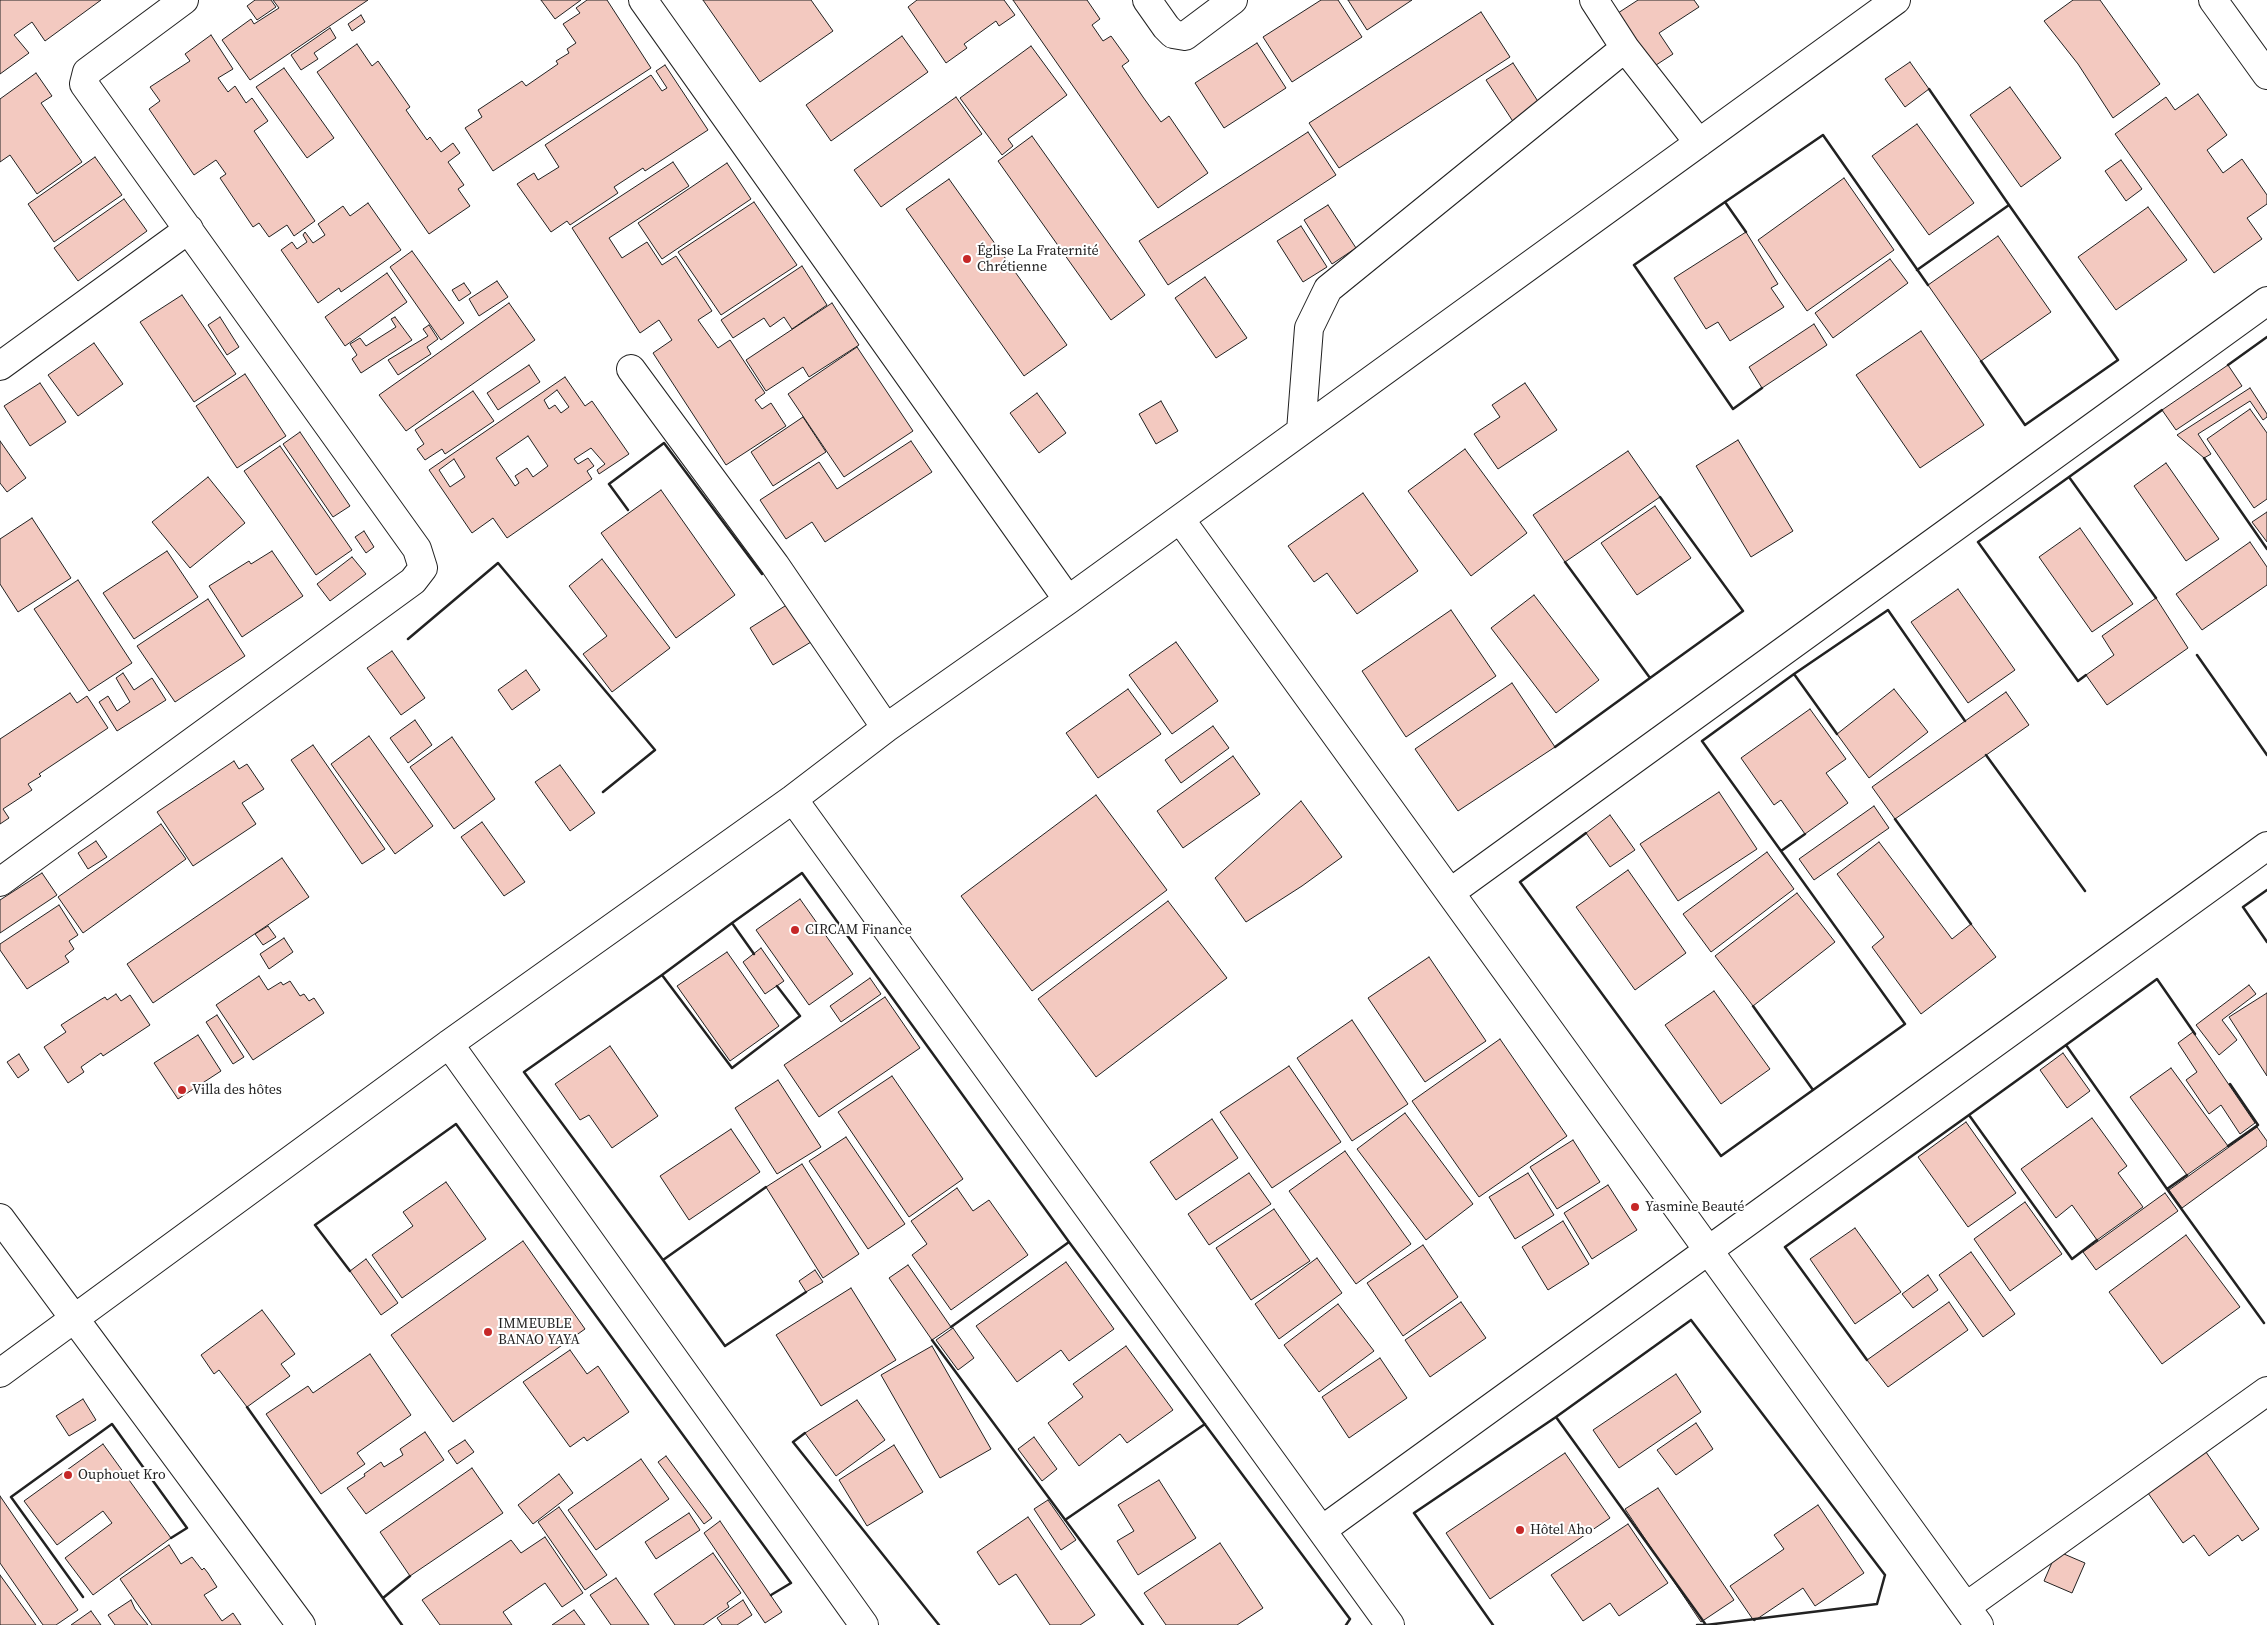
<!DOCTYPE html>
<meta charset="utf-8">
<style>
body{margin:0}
canvas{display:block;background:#fff}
</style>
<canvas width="2267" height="1625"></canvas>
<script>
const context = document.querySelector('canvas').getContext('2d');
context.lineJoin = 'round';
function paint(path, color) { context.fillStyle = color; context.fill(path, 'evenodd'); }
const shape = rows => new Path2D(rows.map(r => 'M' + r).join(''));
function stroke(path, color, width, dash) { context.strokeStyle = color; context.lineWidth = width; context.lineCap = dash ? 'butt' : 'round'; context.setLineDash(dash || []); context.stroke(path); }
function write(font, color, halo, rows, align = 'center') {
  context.font = font + ' "Source Serif 4",serif'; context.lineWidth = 4; context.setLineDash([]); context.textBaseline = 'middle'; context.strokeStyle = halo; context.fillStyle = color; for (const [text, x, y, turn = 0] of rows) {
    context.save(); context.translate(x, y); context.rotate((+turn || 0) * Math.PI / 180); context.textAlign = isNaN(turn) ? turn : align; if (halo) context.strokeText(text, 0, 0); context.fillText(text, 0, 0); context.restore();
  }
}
const building = shape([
 [0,0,101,0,45,41,32,22,14,35,29,53,0,74,0,0],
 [255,0,271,0,276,7,257,20,247,6,255,0],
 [273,0,368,0,250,80,222,40,251,19,254,24,279,8,273,0],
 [541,0,581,0,555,19,541,0],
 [587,0,607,0,651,68,493,171,465,128,482,117,478,110,522,81,526,86,558,64,556,61,569,53,567,49,576,43,563,24,580,13,576,8,587,0],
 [703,0,811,0,833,31,760,82,703,0],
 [917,0,1004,0,1015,15,999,26,996,21,964,44,967,48,946,63,908,7,917,0],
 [1013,0,1087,0,1100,19,1092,25,1103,41,1111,36,1129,61,1122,66,1143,97,1161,122,1169,116,1208,173,1158,208,1013,0],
 [1321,0,1338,0,1362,37,1292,82,1263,37,1321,0],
 [1348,0,1412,0,1367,30,1348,0],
 [1638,0,1694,0,1699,7,1659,33,1673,54,1653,67,1618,13,1638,0],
 [2073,0,2100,0,2160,84,2113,118,2078,64,2044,21,2073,0],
 [1481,12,1510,57,1339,168,1309,123,1481,12],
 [361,15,365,22,352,31,348,24,361,15],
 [330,28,336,38,314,53,318,59,301,70,291,55,330,28],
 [211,35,233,69,218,78,228,92,235,86,246,103,252,98,268,121,254,131,315,221,294,236,287,225,269,237,259,223,253,227,220,178,226,174,216,160,194,175,149,109,160,101,150,87,190,61,185,54,211,35],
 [902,36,928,72,831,141,806,105,902,36],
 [1257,43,1286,88,1224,128,1195,83,1257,43],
 [357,44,372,66,378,61,410,107,406,110,427,140,430,137,441,152,453,143,460,153,448,162,464,185,458,189,470,206,429,234,317,72,357,44],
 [1031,46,1067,95,1008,139,1013,146,1002,155,960,98,1031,46],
 [1910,62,1929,89,1905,107,1885,79,1910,62],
 [1513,63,1541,106,1514,123,1486,80,1513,63],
 [665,65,708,130,645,171,643,168,614,187,618,193,570,225,567,221,551,232,517,184,534,173,538,180,559,167,545,145,651,75,662,91,667,88,656,71,665,65],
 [284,68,334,138,307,158,256,87,284,68],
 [36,73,52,96,41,103,82,162,37,194,10,155,0,162,0,99,36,73],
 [2010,87,2061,158,2021,187,1970,115,2010,87],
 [2198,94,2227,135,2207,150,2223,173,2242,159,2267,195,2267,204,2247,218,2262,239,2214,273,2115,134,2166,97,2175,110,2198,94],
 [956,97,982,134,881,207,854,170,956,97],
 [1917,124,1974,203,1929,235,1872,156,1917,124],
 [1308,132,1336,175,1168,285,1139,241,1308,132],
 [1032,136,1145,295,1111,320,998,161,1032,136],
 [95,157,122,195,54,242,28,204,95,157],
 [2121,160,2142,189,2126,201,2105,171,2121,160],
 [673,162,689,186,609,238,622,258,647,242,662,265,676,256,712,311,698,320,718,348,730,340,765,393,755,400,762,409,771,403,786,426,726,465,653,353,672,340,659,320,640,333,572,228,673,162],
 [727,163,751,199,662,259,638,223,727,163],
 [1844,178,1894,250,1807,311,1758,240,1844,178],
 [949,179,1067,345,1024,376,906,209,949,179],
 [124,199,147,231,78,281,54,248,124,199],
 [754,202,797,265,721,315,678,252,754,202],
 [368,203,401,250,341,292,339,288,318,303,281,250,292,242,297,249,307,242,303,235,305,232,313,243,325,235,318,224,343,206,350,216,368,203],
 [1328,205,1356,248,1332,264,1304,220,1328,205],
 [2148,207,2187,260,2116,310,2078,257,2148,207],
 [1301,226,1327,267,1303,282,1277,241,1301,226],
 [1746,232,1778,284,1771,288,1784,307,1730,341,1718,322,1706,329,1674,278,1746,232],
 [1998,236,2051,312,1981,361,1928,285,1998,236],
 [412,251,464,323,441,340,390,267,412,251],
 [1890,259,1908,283,1833,338,1815,313,1890,259],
 [802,266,827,305,792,329,784,317,770,327,764,318,733,338,721,320,802,266],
 [387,273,407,302,345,346,325,317,387,273],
 [1205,277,1247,338,1216,358,1175,298,1205,277],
 [497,281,508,297,479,316,469,299,497,281],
 [464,283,471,293,459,301,452,290,464,283],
 [182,295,236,374,194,402,140,322,182,295],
 [509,303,535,340,406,431,379,395,509,303],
 [832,303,859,345,809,377,803,367,766,391,746,360,832,303],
 [220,317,239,347,227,355,208,325,220,317],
 [395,317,412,340,361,373,352,359,357,355,350,344,360,338,366,346,396,327,391,319,395,317],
 [1814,324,1827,345,1762,388,1749,367,1814,324],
 [429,325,438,339,427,347,431,354,398,375,388,360,428,336,423,329,429,325],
 [1921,331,1984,425,1920,468,1856,375,1921,331],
 [94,343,123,384,78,416,48,375,94,343],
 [857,347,913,431,844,477,788,394,857,347],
 [529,365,540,382,498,410,487,393,529,365],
 [2228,365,2242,386,2176,430,2162,410,2228,365],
 [245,374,286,436,237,468,196,406,245,374],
 [565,377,585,406,592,401,629,454,599,474,597,470,605,464,591,448,574,459,578,464,588,458,594,466,587,471,592,479,507,538,493,518,472,533,429,470,565,377],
 [557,390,569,407,561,413,555,405,549,409,544,400,557,390],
 [528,436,548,466,533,477,527,468,515,476,519,483,515,486,496,458,528,436],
 [454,459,465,477,450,487,439,470,454,459],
 [40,383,66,422,30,446,4,406,40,383],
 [1525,383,1557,430,1498,469,1474,434,1500,417,1492,405,1525,383],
 [2250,388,2267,414,2267,417,2263,420,2250,401,2198,434,2211,454,2204,458,2177,435,2250,388],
 [473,391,494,421,445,454,442,449,425,460,417,449,424,444,415,430,473,391],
 [1037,393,1066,433,1039,453,1010,413,1037,393],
 [1161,401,1178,431,1156,444,1139,414,1161,401],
 [2250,409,2267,433,2267,499,2254,508,2207,439,2250,409],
 [803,417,826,452,773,486,751,452,803,417],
 [300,432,350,506,333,517,283,444,300,432],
 [1738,440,1793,531,1751,557,1696,466,1738,440],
 [0,441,26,478,7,492,0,483,0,441],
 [911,441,932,472,825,542,812,522,786,539,760,500,819,462,837,489,911,441],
 [280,446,352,550,316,575,244,471,280,446],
 [1465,449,1527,533,1471,576,1408,491,1465,449],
 [1628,451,1660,497,1565,562,1533,515,1628,451],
 [2166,463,2219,539,2186,561,2134,486,2166,463],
 [208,477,245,523,190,568,152,522,208,477],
 [661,490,735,595,676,638,601,533,661,490],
 [1363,493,1418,571,1357,614,1327,573,1314,582,1288,546,1363,493],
 [1655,506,1691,558,1637,595,1601,543,1655,506],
 [2267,512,2267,542,2252,522,2267,512],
 [32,518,71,578,18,612,0,584,0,539,32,518],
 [2080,528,2133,604,2092,632,2039,557,2080,528],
 [364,531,374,547,366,553,355,537,364,531],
 [2250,542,2267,567,2267,585,2202,630,2176,594,2250,542],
 [167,551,198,597,134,639,103,593,167,551],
 [272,551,303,596,242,637,209,586,249,561,251,564,272,551],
 [352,557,366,574,330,601,317,584,352,557],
 [602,559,670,648,612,692,583,654,607,636,569,586,602,559],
 [78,580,132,663,89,691,34,609,78,580],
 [1958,589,2015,670,1968,703,1911,622,1958,589],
 [1534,595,1599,680,1556,713,1491,628,1534,595],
 [2156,598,2188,648,2107,705,2086,675,2114,655,2102,636,2156,598],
 [208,599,245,656,175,702,137,646,208,599],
 [793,601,816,639,773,665,750,628,793,601],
 [1451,610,1496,676,1406,737,1362,671,1451,610],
 [1176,642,1218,701,1172,734,1129,675,1176,642],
 [392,651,425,698,401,715,367,668,392,651],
 [526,670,540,690,512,710,498,690,526,670],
 [123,673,134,690,152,678,166,700,117,731,99,702,108,696,117,711,130,702,116,678,123,673],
 [1512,683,1555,747,1458,811,1415,749,1512,683],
 [1128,689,1161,734,1098,778,1066,733,1128,689],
 [1894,689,1928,732,1869,778,1837,734,1894,689],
 [2006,692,2029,725,1895,819,1872,787,2006,692],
 [70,693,77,703,87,696,108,728,39,774,41,776,28,784,32,790,3,809,9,818,0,824,0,739,70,693],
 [1810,709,1846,759,1826,773,1848,803,1805,834,1781,800,1774,805,1741,758,1810,709],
 [415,720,432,745,408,763,390,738,415,720],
 [1213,726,1229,748,1181,783,1165,760,1213,726],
 [369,736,433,826,395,854,331,764,369,736],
 [452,737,495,799,454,829,410,767,452,737],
 [313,745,385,849,362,864,291,760,313,745],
 [1233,756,1260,794,1183,848,1157,811,1233,756],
 [234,761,239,769,247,764,264,789,242,803,256,824,193,866,157,812,234,761],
 [560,765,595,813,570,831,535,782,560,765],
 [1719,792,1757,849,1678,901,1640,844,1719,792],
 [1096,795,1167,890,1032,991,961,896,1096,795],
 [1301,801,1342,857,1302,886,1246,922,1215,878,1301,801],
 [1874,806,1889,828,1814,880,1799,859,1874,806],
 [1610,815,1635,850,1610,867,1586,833,1610,815],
 [482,822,525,882,504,896,461,837,482,822],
 [161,824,186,859,83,933,58,897,161,824],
 [96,841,107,857,88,869,78,853,96,841],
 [1879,842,1952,939,1971,924,1996,957,1921,1014,1872,947,1884,937,1837,874,1879,842],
 [1767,852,1794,889,1711,952,1683,914,1767,852],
 [282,858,309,897,153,1003,127,964,282,858],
 [1628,870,1686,953,1635,990,1576,907,1628,870],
 [42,873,57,895,0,933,0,900,42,873],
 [1797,893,1835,942,1753,1006,1715,956,1797,893],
 [800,899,853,974,809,1005,756,930,800,899],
 [1168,901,1227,978,1096,1077,1038,999,1168,901],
 [59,905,78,935,69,941,74,949,65,956,69,962,27,989,0,950,0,944,59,905],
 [268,926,276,937,263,945,255,934,268,926],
 [284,938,293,952,269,969,260,954,284,938],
 [761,948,784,981,765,994,743,962,761,948],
 [727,952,779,1026,730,1061,677,986,727,952],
 [1429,957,1486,1041,1425,1082,1368,998,1429,957],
 [259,976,268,990,281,982,283,985,290,981,300,996,304,994,309,1001,314,998,324,1013,253,1060,216,1005,259,976],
 [870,978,881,994,841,1022,830,1006,870,978],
 [2249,985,2256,994,2222,1020,2237,1040,2219,1055,2196,1025,2249,985],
 [1714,991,1770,1069,1721,1104,1665,1025,1714,991],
 [2267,993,2267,1076,2229,1017,2267,993],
 [116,994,121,1001,130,995,150,1025,103,1056,101,1053,81,1067,84,1072,68,1083,44,1047,66,1032,61,1025,100,1000,105,997,107,1000,116,994],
 [885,997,920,1048,819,1117,784,1065,885,997],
 [217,1015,244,1057,233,1064,206,1022,217,1015],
 [1352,1020,1408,1104,1352,1141,1297,1058,1352,1020],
 [2193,1032,2255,1123,2240,1134,2221,1105,2209,1114,2186,1080,2197,1072,2178,1043,2193,1032],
 [198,1035,221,1071,178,1099,154,1063,198,1035],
 [1500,1039,1567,1136,1479,1197,1412,1101,1500,1039],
 [610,1046,658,1116,612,1148,589,1115,580,1120,555,1084,610,1046],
 [2063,1053,2090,1091,2067,1108,2040,1070,2063,1053],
 [19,1054,29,1070,18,1078,7,1062,19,1054],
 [1289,1066,1341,1142,1272,1188,1220,1112,1289,1066],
 [2171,1068,2228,1146,2187,1175,2130,1097,2171,1068],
 [892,1076,963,1179,909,1217,838,1112,892,1076],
 [778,1080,821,1147,777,1174,735,1108,778,1080],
 [1405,1113,1473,1204,1426,1240,1357,1149,1405,1113],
 [2092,1118,2127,1166,2118,1173,2143,1207,2097,1240,2072,1205,2056,1218,2021,1169,2092,1118],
 [1212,1119,1238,1158,1176,1200,1150,1162,1212,1119],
 [1966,1122,2016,1193,1968,1227,1918,1157,1966,1122],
 [2257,1127,2267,1141,2267,1146,2182,1208,2169,1190,2257,1127],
 [731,1129,760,1172,689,1220,660,1176,731,1129],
 [846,1137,905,1224,868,1249,809,1161,846,1137],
 [1573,1140,1600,1182,1557,1209,1530,1167,1573,1140],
 [1345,1151,1411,1244,1356,1284,1289,1191,1345,1151],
 [802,1164,859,1254,823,1278,766,1187,802,1164],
 [1249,1173,1271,1204,1209,1245,1188,1214,1249,1173],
 [1528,1173,1554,1215,1515,1239,1489,1197,1528,1173],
 [446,1182,486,1239,402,1298,372,1255,413,1226,403,1212,446,1182],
 [1608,1185,1637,1230,1592,1259,1564,1213,1608,1185],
 [957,1188,973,1211,989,1200,1028,1255,951,1310,912,1255,927,1244,911,1221,957,1188],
 [2165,1193,2178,1211,2096,1270,2083,1252,2165,1193],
 [2025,1202,2062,1254,2010,1291,1974,1239,2025,1202],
 [1274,1209,1310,1261,1251,1300,1216,1248,1274,1209],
 [1563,1221,1589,1264,1548,1290,1522,1247,1563,1221],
 [1855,1228,1901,1292,1855,1324,1810,1259,1855,1228],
 [2186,1235,2240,1307,2162,1364,2109,1292,2186,1235],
 [523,1241,585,1329,453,1422,391,1335,523,1241],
 [1423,1245,1458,1297,1403,1336,1367,1283,1423,1245],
 [1971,1252,2015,1314,1983,1337,1939,1275,1971,1252],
 [1317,1258,1342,1293,1279,1339,1255,1304,1317,1258],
 [366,1259,398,1303,381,1315,350,1271,366,1259],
 [1066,1262,1114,1329,1069,1361,1061,1350,1017,1382,976,1326,1066,1262],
 [908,1265,951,1327,932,1340,889,1278,908,1265],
 [815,1270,823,1282,806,1292,799,1281,815,1270],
 [1928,1275,1938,1290,1913,1308,1902,1294,1928,1275],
 [851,1288,896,1360,821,1406,776,1335,851,1288],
 [1461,1302,1486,1338,1430,1377,1405,1340,1461,1302],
 [1949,1302,1968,1330,1888,1387,1867,1360,1949,1302],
 [1338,1304,1374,1351,1319,1392,1284,1345,1338,1304],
 [262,1310,295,1354,281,1364,290,1376,247,1407,219,1370,214,1374,201,1355,262,1310],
 [953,1328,974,1358,958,1370,936,1340,953,1328],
 [932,1346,991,1449,940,1478,881,1375,932,1346],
 [1126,1346,1173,1410,1127,1443,1120,1434,1079,1466,1048,1423,1083,1397,1073,1384,1126,1346],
 [570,1350,587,1374,598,1366,629,1412,587,1441,584,1437,570,1447,523,1382,570,1350],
 [370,1354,411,1415,357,1453,365,1464,321,1494,266,1414,308,1386,313,1393,370,1354],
 [1380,1358,1407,1398,1349,1438,1322,1397,1380,1358],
 [1676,1374,1701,1412,1619,1468,1593,1430,1676,1374],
 [83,1399,96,1420,69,1436,56,1416,83,1399],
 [857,1400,885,1440,836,1476,805,1433,857,1400],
 [1696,1423,1713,1449,1676,1475,1657,1450,1696,1423],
 [425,1432,444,1460,366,1514,347,1488,365,1476,364,1474,381,1462,384,1467,403,1455,400,1449,425,1432],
 [1034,1437,1057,1469,1042,1481,1018,1449,1034,1437],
 [465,1440,474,1452,457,1464,448,1451,465,1440],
 [103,1444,171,1538,93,1595,65,1558,112,1523,103,1511,57,1545,24,1501,103,1444],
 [894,1445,923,1492,867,1526,839,1480,894,1445],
 [2206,1452,2259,1529,2242,1541,2238,1535,2209,1556,2194,1535,2183,1543,2148,1493,2206,1452],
 [1565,1453,1610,1518,1490,1599,1446,1533,1565,1453],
 [666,1456,712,1518,704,1524,658,1462,666,1456],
 [641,1459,669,1499,596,1550,568,1510,641,1459],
 [472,1468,503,1513,410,1576,380,1532,472,1468],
 [559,1474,573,1493,533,1524,518,1505,559,1474],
 [1159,1480,1196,1538,1138,1575,1117,1541,1134,1531,1118,1505,1159,1480],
 [1658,1488,1734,1600,1701,1622,1625,1509,1658,1488],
 [0,1496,78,1610,56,1625,43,1625,0,1563,0,1496],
 [1048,1500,1076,1540,1061,1550,1034,1509,1048,1500],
 [1818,1505,1864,1573,1815,1606,1803,1588,1754,1621,1730,1586,1784,1549,1774,1535,1818,1505],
 [559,1507,607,1575,585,1590,538,1522,559,1507],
 [689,1513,700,1530,656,1559,645,1542,689,1513],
 [1028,1517,1095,1615,1080,1625,1050,1625,1016,1574,999,1585,977,1552,1028,1517],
 [720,1521,782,1612,765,1623,704,1533,720,1521],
 [1628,1524,1668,1583,1619,1616,1610,1603,1583,1621,1551,1575,1628,1524],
 [545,1537,583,1593,562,1607,545,1583,503,1612,512,1625,440,1625,422,1600,511,1540,521,1553,545,1537],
 [1220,1543,1263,1608,1237,1625,1166,1625,1144,1593,1220,1543],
 [169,1545,181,1564,192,1557,202,1570,204,1568,208,1573,217,1587,204,1595,222,1621,233,1613,241,1625,152,1625,120,1579,169,1545],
 [2057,1551,2085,1563,2072,1593,2044,1581,2057,1551],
 [713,1553,741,1593,727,1603,729,1607,703,1625,675,1625,654,1594,713,1553],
 [0,1575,36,1625,0,1625,0,1575],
 [616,1578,649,1625,611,1625,590,1595,616,1578],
 [131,1600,135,1609,148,1625,115,1625,108,1615,131,1600],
 [743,1600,752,1615,737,1625,722,1625,717,1618,743,1600],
 [574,1610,585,1625,552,1625,574,1610],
 [91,1611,101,1625,71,1625,91,1611]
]);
paint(building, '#f3c9c0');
stroke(building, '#222', 1);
const minor = shape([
 [643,0,1068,600],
 [1147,0,1166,27,1173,34,1185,36,1233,0],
 [1594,0,1625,48,1699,143],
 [2213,0,2267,75],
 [0,366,189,229],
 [631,369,775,565,886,728],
 [1301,431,1309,328,1328,289,1625,48],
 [1180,519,1979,1625],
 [793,799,1390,1625],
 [0,882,413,581,423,568,417,549,84,84,87,72,184,0],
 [1451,892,2267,301],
 [449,1044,864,1625],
 [0,1218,301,1625],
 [0,1373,449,1044,793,799,886,728,1068,600,1896,0],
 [1322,1530,2267,846],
 [1967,1606,2267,1391]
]);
stroke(minor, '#222', 30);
stroke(minor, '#fff', 28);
stroke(shape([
 [1725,202,1823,135,1928,285],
 [1746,232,1725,202,1634,265,1733,409,1762,388],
 [1917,270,2009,205,1929,89],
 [1981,361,2025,425,2118,360,2009,205],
 [2228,365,2267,337],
 [2204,458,2267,549],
 [2069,477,1978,542,2078,681,2086,675],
 [628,510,609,484,664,443,762,574],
 [1565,562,1650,678,1743,611,1660,497],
 [2156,598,2069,477,2162,410],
 [408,639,498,563,655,750,603,792],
 [2197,655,2267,755],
 [1794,674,1888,610,1965,721],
 [1555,747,1650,678],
 [1986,755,2085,891],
 [1895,819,1971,924],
 [1586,833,1520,882,1721,1156,1813,1090],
 [1781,851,1702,741,1794,674,1837,734],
 [2267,890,2243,907,2267,942],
 [732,923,802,873,1069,1242,951,1327],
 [754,954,732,923,662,975,732,1068,800,1016,777,986],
 [662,975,524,1072,663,1260],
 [1753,1006,1813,1090,1905,1024,1781,851,1805,834],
 [2066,1045,1969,1115,2072,1259,2097,1240],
 [2228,1146,2258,1125,2230,1084],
 [2187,1175,2167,1189,2066,1045,2157,979,2195,1034],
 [766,1187,663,1260,725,1346,806,1292],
 [2167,1189,2264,1323],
 [1069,1242,1350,1619,1346,1625],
 [350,1271,315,1225,456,1124,791,1583,771,1595],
 [1691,1320,1885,1575,1877,1604,1706,1625,1556,1417,1691,1320],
 [932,1340,1143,1625],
 [1867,1360,1785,1247,1969,1115],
 [247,1407,402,1625],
 [805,1433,793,1442,939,1625],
 [1065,1520,1205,1424],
 [83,1597,11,1497,112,1424,187,1528,171,1538],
 [383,1598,410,1576],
 [1493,1625,1414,1513,1556,1417],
 [1697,1625,1706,1625]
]), '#222', 2.5);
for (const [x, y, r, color] of [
 [967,259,5,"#c62828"],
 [795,930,5,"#c62828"],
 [182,1090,5,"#c62828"],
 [1635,1207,5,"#c62828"],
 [488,1332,5,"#c62828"],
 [68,1475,5,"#c62828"],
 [1520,1530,5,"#c62828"]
]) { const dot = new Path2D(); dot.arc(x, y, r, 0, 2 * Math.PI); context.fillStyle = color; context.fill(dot); stroke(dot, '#fff', 2); }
write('14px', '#222', '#fff', [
 ["Église La Fraternité",977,251],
 ["Chrétienne",977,267],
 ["CIRCAM Finance",805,930],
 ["Villa des hôtes",192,1090],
 ["Yasmine Beauté",1645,1207],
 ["IMMEUBLE",498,1324],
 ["BANAO YAYA",498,1340],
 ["Ouphouet Kro",78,1475],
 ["Hôtel Aho",1530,1530]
], 'left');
</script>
